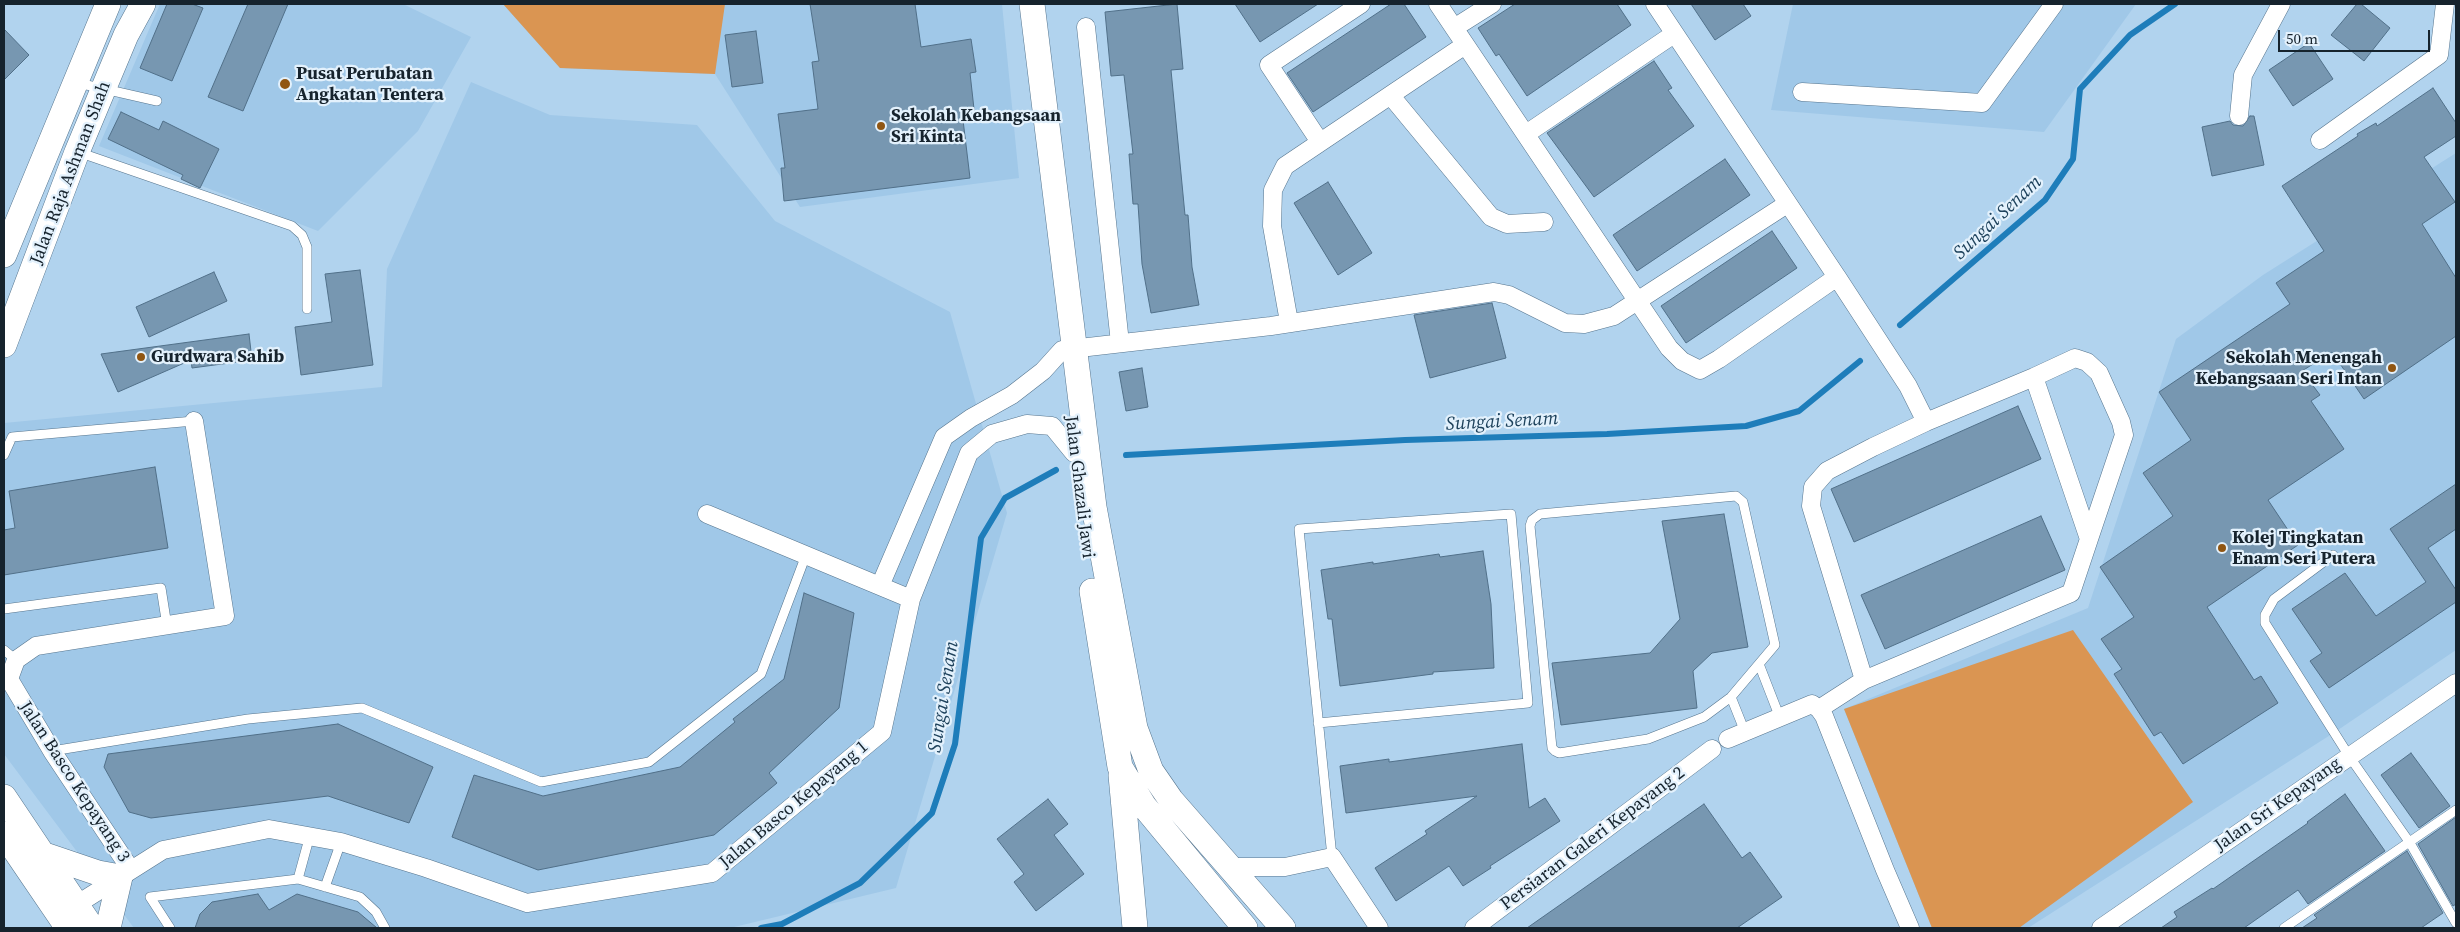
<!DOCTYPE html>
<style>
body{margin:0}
#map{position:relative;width:2460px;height:932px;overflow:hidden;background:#b1d3ee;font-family:"Source Serif 4",serif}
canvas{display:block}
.frame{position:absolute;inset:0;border:5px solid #16232d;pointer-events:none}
.scale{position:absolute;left:2278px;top:30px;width:152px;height:22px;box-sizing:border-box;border:2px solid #16232d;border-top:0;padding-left:6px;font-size:15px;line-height:18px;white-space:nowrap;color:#16232d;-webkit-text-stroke:4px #e3f1fc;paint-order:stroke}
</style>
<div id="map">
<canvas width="2460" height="932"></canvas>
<div class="frame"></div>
<div class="scale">50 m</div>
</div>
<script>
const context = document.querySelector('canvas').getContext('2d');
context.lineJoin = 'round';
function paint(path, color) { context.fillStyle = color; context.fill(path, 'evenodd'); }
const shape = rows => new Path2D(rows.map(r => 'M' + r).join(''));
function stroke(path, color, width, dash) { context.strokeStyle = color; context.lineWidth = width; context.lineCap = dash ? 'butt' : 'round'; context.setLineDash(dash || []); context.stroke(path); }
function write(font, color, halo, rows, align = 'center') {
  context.font = font + ' "Source Serif 4",serif'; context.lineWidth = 4.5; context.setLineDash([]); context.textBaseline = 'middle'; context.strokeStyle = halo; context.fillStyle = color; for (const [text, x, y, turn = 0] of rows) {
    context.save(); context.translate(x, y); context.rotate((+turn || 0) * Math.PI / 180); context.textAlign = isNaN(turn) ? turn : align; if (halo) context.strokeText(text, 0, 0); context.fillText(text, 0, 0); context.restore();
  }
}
paint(shape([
 [160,4,403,4,471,37,418,131,318,231,99,146],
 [503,4,1002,4,1019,178,800,207,715,74,560,68],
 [1793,4,2136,4,2044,132,1771,110],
 [471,82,550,115,697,125,775,221,950,312,1007,513,896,888,730,928,134,928,4,754,4,423,382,387,387,269],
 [2456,153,2456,650,2335,732,2028,928,1932,928,1844,709,2088,608,2176,339,2263,275]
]), '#a0c8e8');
paint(shape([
 [503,4,725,4,715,74,560,68],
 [2073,630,2193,802,2019,928,1932,928,1844,709]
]), '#da9552');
stroke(shape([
 [1900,325,2045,200,2073,159,2080,89,2130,35,2175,4],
 [1126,455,1405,440,1607,434,1746,426,1799,411,1860,361],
 [761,928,782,924,860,883,932,813,955,744,981,538,1005,498,1056,470]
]), '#1e7dba', 6);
const building = shape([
 [167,4,192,4,203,8,172,81,140,68,167,4],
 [248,4,288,4,243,111,208,97,248,4],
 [810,4,915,4,921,47,971,39,976,72,970,73,975,118,963,120,970,178,784,201,781,168,785,168,778,114,818,109,812,62,819,61,810,4],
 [1177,4,1183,69,1171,70,1185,215,1188,215,1192,267,1199,305,1151,313,1142,264,1138,204,1133,204,1129,154,1133,154,1124,75,1111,76,1105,12,1177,4],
 [1235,4,1318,4,1260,42,1235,4],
 [1391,4,1404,4,1426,37,1313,112,1287,73,1391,4],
 [1515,4,1617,4,1631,25,1527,96,1499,54,1496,56,1478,28,1515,4],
 [1691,4,1743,4,1751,16,1715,40,1691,4],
 [2357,4,2361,4,2390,28,2364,61,2331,35,2357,4],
 [4,29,29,55,4,80,4,29],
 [756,31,763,83,732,87,725,35,756,31],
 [2309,43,2333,79,2293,106,2269,70,2309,43],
 [1654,61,1672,88,1668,90,1694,126,1594,197,1547,133,1654,61],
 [2433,88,2456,123,2456,136,2424,157,2455,202,2422,224,2456,278,2456,336,2364,399,2332,352,2302,371,2320,395,2311,401,2344,449,2268,500,2298,545,2207,607,2254,680,2261,676,2278,703,2183,764,2161,732,2154,736,2114,674,2122,669,2101,639,2134,617,2100,567,2173,516,2143,473,2191,440,2159,392,2290,304,2276,283,2324,251,2282,186,2358,136,2357,134,2376,123,2377,126,2433,88],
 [121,112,159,130,163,121,219,149,200,188,181,179,183,175,108,139,121,112],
 [2250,116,2254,116,2264,165,2212,176,2202,127,2230,121,2233,125,2243,126,2250,116],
 [1725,159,1750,195,1637,271,1613,235,1725,159],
 [1328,182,1372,253,1338,275,1294,203,1328,182],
 [1772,231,1797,268,1686,343,1661,306,1772,231],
 [360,270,373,365,301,375,295,327,332,322,325,274,360,270],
 [214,272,227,301,149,337,136,307,214,272],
 [1492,303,1506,358,1430,378,1414,315,1492,303],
 [249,334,252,360,192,368,191,360,118,392,101,354,249,334],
 [1142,368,1148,407,1126,411,1119,372,1142,368],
 [2018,406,2041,459,1854,542,1831,489,2018,406],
 [155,467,168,548,4,575,4,530,15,528,9,491,155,467],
 [2456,484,2456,529,2428,548,2456,590,2456,602,2329,688,2310,661,2322,653,2292,609,2345,573,2376,616,2426,582,2390,529,2456,484],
 [1724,514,1748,647,1712,653,1693,671,1697,708,1561,725,1552,663,1650,653,1680,619,1662,521,1724,514],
 [2041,516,2065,570,1885,649,1861,595,2041,516],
 [1483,551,1491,604,1494,668,1433,672,1433,674,1340,686,1332,619,1328,619,1321,570,1373,562,1373,564,1439,554,1440,557,1483,551],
 [804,593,854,613,839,708,769,773,777,783,714,835,538,870,452,837,474,775,543,796,680,767,735,722,733,719,784,679,804,593],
 [338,724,433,767,409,823,328,796,151,818,129,812,104,767,108,754,338,724],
 [1522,744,1529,808,1545,798,1560,821,1490,866,1491,868,1463,886,1449,866,1396,901,1375,868,1427,834,1425,831,1477,796,1346,813,1340,766,1389,759,1389,762,1522,744],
 [2411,753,2450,806,2419,828,2381,775,2411,753],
 [2345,794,2385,851,2308,904,2298,890,2244,928,2161,928,2177,917,2174,912,2212,888,2213,889,2308,823,2307,822,2345,794],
 [1048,799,1068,824,1054,835,1084,874,1036,911,1014,882,1024,874,997,839,1048,799],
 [1704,804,1742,858,1750,852,1782,897,1737,928,1527,928,1704,804],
 [2456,817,2456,904,2453,906,2418,844,2456,817],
 [2407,851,2443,913,2421,928,2302,928,2317,918,2314,915,2407,851],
 [258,894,269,910,297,894,358,912,377,928,195,928,200,914,212,902,258,894]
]);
paint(building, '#7797b1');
stroke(building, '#517089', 1);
const lane = shape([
 [78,83,157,101],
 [78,152,292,226,302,235,307,247,307,309],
 [4,455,12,437,194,421],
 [1736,496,1743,502,1775,645,1731,697,1704,717,1648,739,1559,753,1555,751,1552,748,1530,526,1532,520,1540,514,1736,496],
 [2333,555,2274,599,2265,615,2265,623,2349,756,2410,843,2456,923],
 [4,609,161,588,167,626],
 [4,650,16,660],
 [1759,664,1780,718],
 [1731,697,1745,732],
 [1318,723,1528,703,1511,514,1299,529,1332,857],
 [52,751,248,719,362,708,541,782,649,762,761,674,806,555],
 [298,879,310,835],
 [325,887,341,842],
 [170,928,150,897,298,879,360,897,376,912,385,928],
 [2284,928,2456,810]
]);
const street = shape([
 [1438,4,1669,348,1682,361,1700,370,1719,359,1837,277,1655,4],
 [1086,27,1120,343],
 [1454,28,1492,4],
 [1802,92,1982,103,2054,4],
 [1391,96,1491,217,1507,224,1544,222],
 [2239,116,2243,75,2281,4],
 [1526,134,1674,34],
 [2320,140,2439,55,2445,4],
 [1320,142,1269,65,1361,4],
 [1837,277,1908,386,1926,422],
 [1289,322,1272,226,1273,190,1285,166,1465,45],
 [2034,377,2075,358,2087,362,2099,373,2121,422,2124,435,2089,539],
 [707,514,911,599],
 [880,586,944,437,971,418,1012,395,1043,371,1062,350,1271,326,1494,292,1509,295,1565,323,1584,324,1614,316,1787,204],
 [1819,709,1864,680,2071,593,2089,539,2034,377,1926,422,1873,447,1827,471,1813,487,1811,506,1864,680],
 [1728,739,1812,704,1819,709,1824,716,1885,870,1910,928],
 [1228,867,1285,867,1332,857,1379,928],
 [131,870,52,751,9,679,16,660,36,646,225,616,194,421],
 [76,905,163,850,269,829,341,842,426,868,527,903,712,873,882,732,911,599,969,453,992,434,1027,424,1052,426,1074,453],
 [1474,928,1712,749],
 [2101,928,2456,683]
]);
const secondary = shape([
 [1032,4,1094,507,1135,728,1151,771,1171,800,1283,928],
 [4,255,108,4],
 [4,345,77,152,126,35,143,4],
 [1092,591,1120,767,1144,806,1245,928],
 [1121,775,1135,928],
 [4,797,92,928],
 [4,834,68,928],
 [42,854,98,873,120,877,108,928]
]);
stroke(lane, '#56758e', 10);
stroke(street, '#56758e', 19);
stroke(secondary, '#56758e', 26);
stroke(lane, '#fff', 9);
stroke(street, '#fff', 18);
stroke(secondary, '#fff', 25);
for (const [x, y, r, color] of [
 [285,84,6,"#905613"],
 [881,126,5,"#905613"],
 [141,357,5,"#905613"],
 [2392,368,5,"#905613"],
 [2222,548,5,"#905613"]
]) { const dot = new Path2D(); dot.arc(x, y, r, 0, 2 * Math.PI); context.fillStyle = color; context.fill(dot); stroke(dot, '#e3f1fc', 2); }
write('bold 18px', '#16232d', '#e3f1fc', [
 ["Pusat Perubatan",296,74],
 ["Angkatan Tentera",296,95],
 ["Sekolah Kebangsaan",891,116],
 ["Sri Kinta",891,137],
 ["Gurdwara Sahib",151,357],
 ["Sekolah Menengah",2382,358,"right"],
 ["Kebangsaan Seri Intan",2382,379,"right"],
 ["Kolej Tingkatan",2232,538],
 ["Enam Seri Putera",2232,559]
], 'left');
write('18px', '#16232d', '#e3f1fc', [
 ["Jalan Raja Ashman Shah",71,173,-69],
 ["Jalan Ghazali Jawi",1079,487,83],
 ["Jalan Basco Kepayang 3",74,782,57],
 ["Jalan Basco Kepayang 1",794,805,-40],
 ["Jalan Sri Kepayang",2278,805,-35],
 ["Persiaran Galeri Kepayang 2",1593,839,-37]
]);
write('italic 19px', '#1e425c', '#e3f1fc', [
 ["Sungai Senam",1998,218,-43],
 ["Sungai Senam",1502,422,-3],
 ["Sungai Senam",944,697,-81]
]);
</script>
